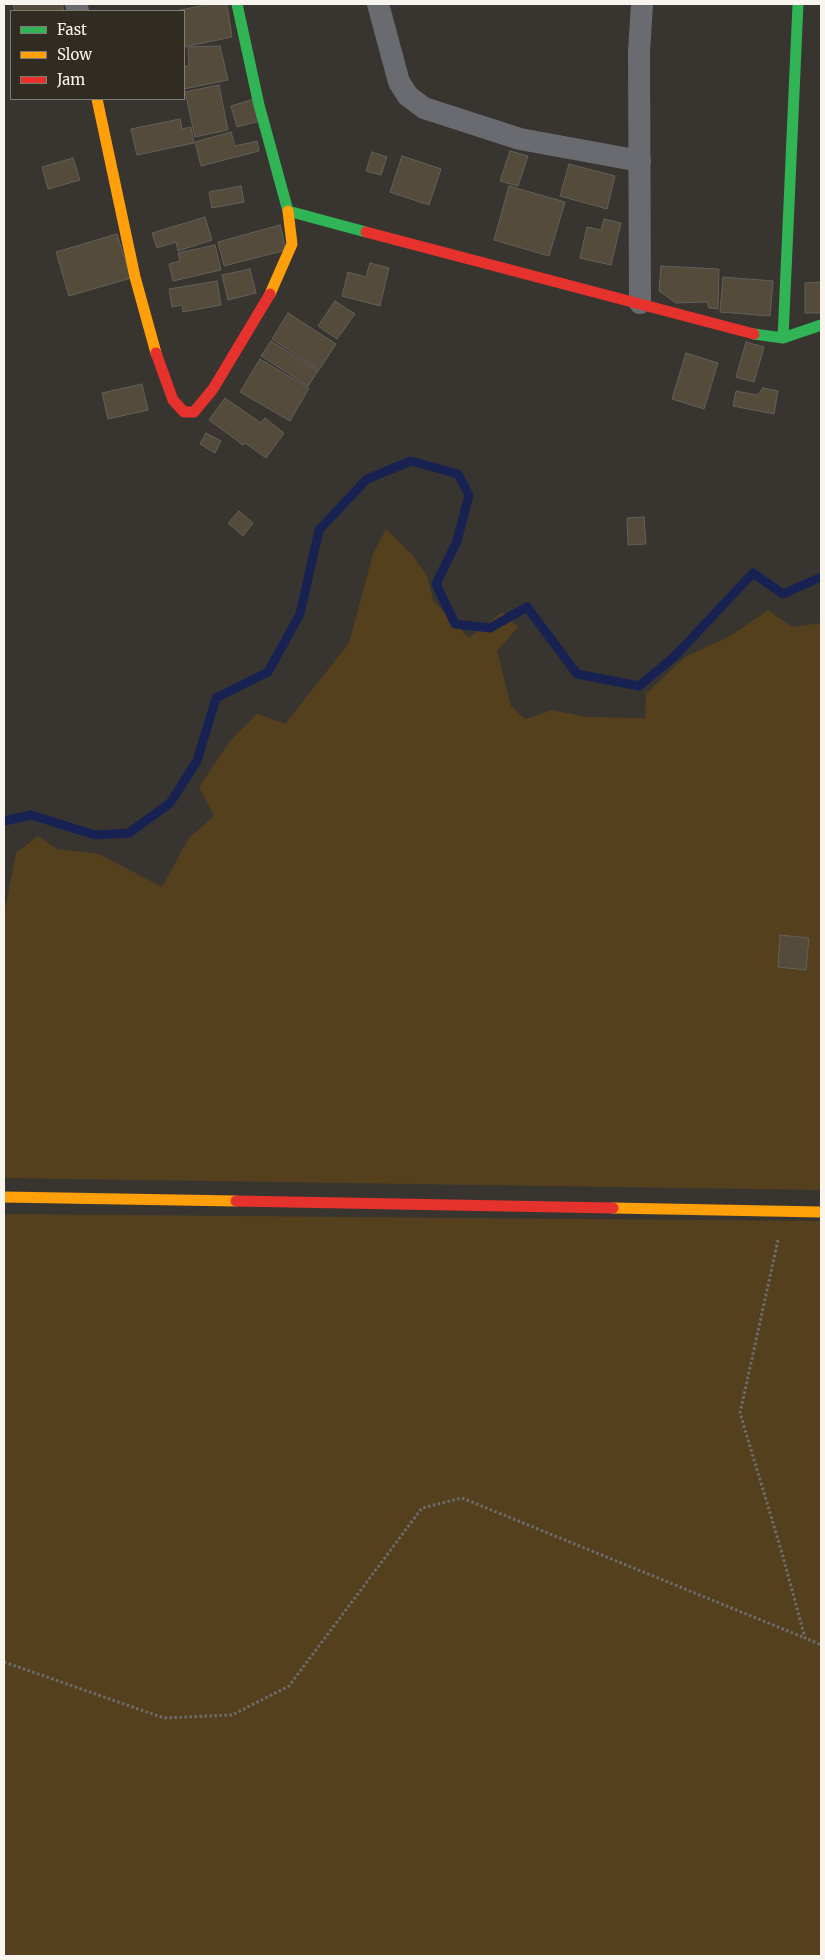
<!DOCTYPE html>
<style>
body{margin:0}
#map{position:relative;width:825px;height:1960px;overflow:hidden;background:#383530;font-family:Merriweather,serif}
canvas{display:block}
.frame{position:absolute;inset:0;border:5px solid #f8f4ee;pointer-events:none}
.legend{position:absolute;left:10px;top:10px;width:175px;height:90px;box-sizing:border-box;background:#312c22;border:1px solid #817c74;margin:0;padding:6px 9px;list-style:none;font-size:15px;color:#f8f4ee}
.legend li{display:flex;align-items:center;gap:10px;height:25px}
.legend b{width:25px;border:1px solid #817c74}
</style>
<div id="map">
<canvas width="825" height="1960"></canvas>
<div class="frame"></div>
<ul class="legend">
<li><b style="height:6px;background:#30b455"></b>Fast</li>
<li><b style="height:6px;background:#ff9f0a"></b>Slow</li>
<li><b style="height:6px;background:#e5322d"></b>Jam</li>
</ul>
</div>
<script>
const context = document.querySelector('canvas').getContext('2d');
context.lineJoin = 'round';
function paint(path, color) { context.fillStyle = color; context.fill(path, 'evenodd'); }
const shape = rows => new Path2D(rows.map(r => 'M' + r).join(''));
function stroke(path, color, width, dash) { context.strokeStyle = color; context.lineWidth = width; context.lineCap = dash ? 'butt' : 'round'; context.setLineDash(dash || []); context.stroke(path); }
paint(shape([
 [386,529,411,553,427,576,433,600,469,638,502,612,518,627,497,651,511,706,525,719,552,710,586,717,645,718,646,694,685,657,732,635,768,610,792,627,821,623,821,1190,4,1178,4,915,16,853,38,836,57,849,99,854,162,887,189,838,214,816,199,787,230,741,257,714,285,724,349,643,373,554],
 [4,1214,821,1221,821,1956,4,1956]
]), '#54401d');
stroke(shape([
 [4,821,31,815,95,835,129,833,170,803,197,761,216,698,268,672,300,614,319,530,367,479,411,461,458,474,469,495,457,541,436,584,455,624,490,628,527,607,577,674,639,686,674,657,753,573,783,594,821,577]
]), '#172252', 9);
const building = shape([
 [13,4,62,4,64,11,15,11,13,4],
 [211,4,227,4,232,37,184,47,184,11,175,11,211,4],
 [220,46,228,80,184,89,184,67,189,65,188,47,220,46],
 [219,85,228,130,195,137,185,92,219,85],
 [254,99,260,121,237,127,231,106,254,99],
 [180,119,182,129,191,127,194,143,137,155,131,129,180,119],
 [231,132,235,146,257,141,259,151,201,166,195,142,231,132],
 [510,151,528,156,518,186,500,181,510,151],
 [372,152,387,157,381,175,366,171,372,152],
 [402,156,441,169,429,205,390,192,402,156],
 [73,158,80,180,48,189,42,167,73,158],
 [569,164,615,176,607,209,560,196,569,164],
 [241,186,244,202,212,208,209,192,241,186],
 [509,186,565,202,549,256,494,240,509,186],
 [205,217,212,240,178,251,176,242,157,248,152,233,205,217],
 [604,219,621,223,611,265,580,258,587,227,601,230,604,219],
 [280,225,286,250,224,266,218,242,280,225],
 [117,234,131,278,69,296,56,252,117,234],
 [215,245,221,270,173,281,169,264,180,261,178,253,215,245],
 [370,263,389,268,380,306,342,296,348,272,366,277,370,263],
 [661,266,719,269,718,309,709,308,707,302,676,303,659,291,661,266],
 [250,269,256,293,228,300,222,275,250,269],
 [723,277,773,281,770,316,720,312,723,277],
 [217,281,221,305,183,312,182,305,172,307,169,289,217,281],
 [821,282,821,313,805,313,805,283,821,282],
 [335,301,355,314,337,339,318,326,335,301],
 [288,313,336,344,319,370,272,339,288,313],
 [271,341,318,371,308,386,261,356,271,341],
 [746,342,764,347,754,382,736,377,746,342],
 [686,353,718,363,704,409,672,399,686,353],
 [260,359,309,388,290,421,240,392,260,359],
 [142,384,148,410,108,419,102,393,142,384],
 [763,388,778,391,774,414,733,406,736,391,757,395,763,388],
 [225,398,261,423,265,418,284,433,266,458,245,443,243,445,209,420,225,398],
 [206,433,221,441,215,453,200,444,206,433],
 [239,511,253,523,243,536,228,523,239,511],
 [644,517,646,544,628,545,627,518,644,517],
 [780,935,809,938,806,970,778,967,780,935]
]);
paint(building, '#544b3a');
stroke(building, '#63605c', 1);
stroke(shape([
 [778,1240,740,1413,782,1553,805,1638,821,1645],
 [4,1662,164,1718,232,1715,289,1686,422,1508,462,1498,805,1638]
]), '#6d6c6e', 3, [2.5, 2.5]);
stroke(shape([
 [76,4,78,11],
 [378,4,399,82,408,96,424,108,520,139,640,161],
 [640,303,639,52,642,4]
]), '#696b71', 22);
stroke(shape([
 [237,4,259,105,288,211,366,232],
 [754,334,783,338,821,325],
 [783,338,798,4]
]), '#30b455', 11);
stroke(shape([
 [97,99,135,277,156,353],
 [270,294,292,244,288,211],
 [4,1197,236,1201],
 [613,1208,821,1212]
]), '#ff9f0a', 11);
stroke(shape([
 [366,232,754,334],
 [156,353,173,400,184,412,194,412,213,389,270,294],
 [236,1201,613,1208]
]), '#e5322d', 11);
</script>
